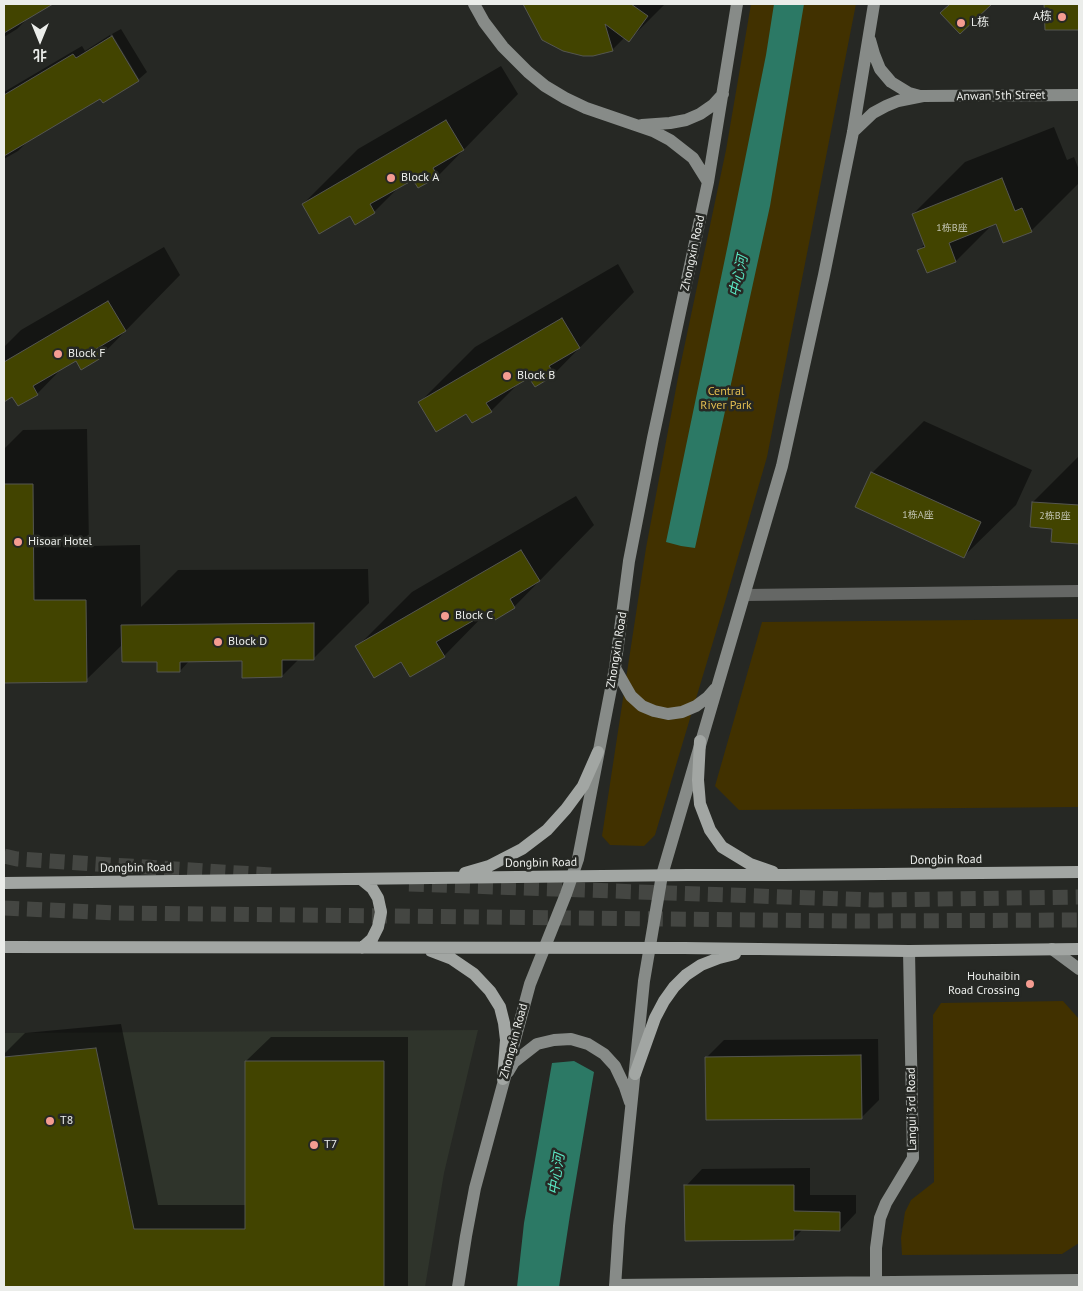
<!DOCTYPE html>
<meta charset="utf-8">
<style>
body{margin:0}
#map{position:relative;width:1083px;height:1291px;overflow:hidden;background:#262824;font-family:"PT Sans","Noto Sans SC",sans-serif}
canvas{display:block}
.frame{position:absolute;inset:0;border:5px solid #ebedea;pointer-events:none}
.north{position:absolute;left:15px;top:15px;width:50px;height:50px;-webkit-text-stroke:4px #262824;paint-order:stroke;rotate:180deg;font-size:14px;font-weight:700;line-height:20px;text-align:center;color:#ebedea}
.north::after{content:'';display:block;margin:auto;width:18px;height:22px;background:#ebedea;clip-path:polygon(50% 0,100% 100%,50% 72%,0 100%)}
</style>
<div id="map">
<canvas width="1083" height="1291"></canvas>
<div class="frame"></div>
<div class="north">北</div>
</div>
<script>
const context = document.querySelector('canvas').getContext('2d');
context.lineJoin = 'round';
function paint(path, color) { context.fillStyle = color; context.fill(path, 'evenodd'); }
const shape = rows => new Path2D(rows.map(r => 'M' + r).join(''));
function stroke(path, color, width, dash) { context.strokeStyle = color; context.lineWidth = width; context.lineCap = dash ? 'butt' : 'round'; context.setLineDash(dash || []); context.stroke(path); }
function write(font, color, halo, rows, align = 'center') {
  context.font = font + ' "PT Sans","Noto Sans SC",sans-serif'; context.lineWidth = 5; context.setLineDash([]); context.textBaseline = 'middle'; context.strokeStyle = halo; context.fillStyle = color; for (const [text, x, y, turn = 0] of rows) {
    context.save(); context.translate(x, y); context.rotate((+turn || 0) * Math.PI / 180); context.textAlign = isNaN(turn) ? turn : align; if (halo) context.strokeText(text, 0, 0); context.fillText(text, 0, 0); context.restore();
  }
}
paint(shape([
 [478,1030,444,1173,425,1287,4,1287,4,1033]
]), '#2f342b');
paint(shape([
 [751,4,856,4,767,457,725,602,655,835,644,846,610,845,602,836,646,548,680,367,726,150],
 [1079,619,1079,807,739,810,715,786,762,622],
 [1063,1001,1079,1019,1079,1243,1062,1254,902,1255,901,1238,905,1212,911,1200,934,1182,933,1015,941,1003]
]), '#413100');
paint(shape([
 [774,4,804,4,770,206,695,548,681,546,666,542,728,244,766,55],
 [574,1061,594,1072,570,1215,559,1287,517,1287,524,1223,552,1063]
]), '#2c7965');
paint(shape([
 [4,4,51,4,25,19,25,21,17,29,4,37],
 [530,4,665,4,629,40,625,37,612,50,526,7],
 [1046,4,1079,4,1079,28,1046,29],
 [121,29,147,72,139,79,112,34],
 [110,35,137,80,139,80,103,101,101,97,26,143,18,151,4,159,4,92,82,46,85,51],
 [501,66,518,94,438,176,419,187,414,178,402,184,374,212,350,214,303,204,358,149],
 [1054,127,1067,160,1074,157,1079,170,1079,183,1031,231,997,223,992,225,956,261,927,272,919,250,925,244,913,214,965,162],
 [164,247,180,275,100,357,76,359,65,365,37,394,13,396,4,401,4,347,21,330],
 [618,264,634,292,554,374,530,376,520,382,491,411,467,413,420,402,475,347],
 [924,421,1032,470,1016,505,964,556,872,473],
 [87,429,89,546,140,545,141,607,178,570,368,569,369,603,314,658,299,659,282,676,243,660,190,660,180,671,123,644,86,680,4,681,4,449,23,430],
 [1079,456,1079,543,1052,541,1053,527,1033,502],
 [576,496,594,525,514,607,490,609,444,656,402,660,357,647,412,592],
 [121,1024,158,1205,246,1205,246,1061,271,1037,408,1037,408,1287,4,1287,4,1054,25,1033],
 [878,1039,879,1100,861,1118,707,1057,724,1040],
 [810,1168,810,1195,856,1195,856,1213,840,1230,803,1229,794,1238,686,1186,702,1169]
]), '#0007');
const building = shape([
 [4,4,53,4,4,33,4,4],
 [523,4,631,4,648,16,629,42,605,24,613,51,593,56,583,56,563,51,542,40,523,4],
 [950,4,992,4,960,34,940,13,950,4],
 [1044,4,1079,4,1079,30,1045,30,1044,4],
 [112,36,139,81,103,103,100,99,4,156,4,95,73,54,76,58,112,36],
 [446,120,464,150,433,168,438,177,418,188,413,180,370,204,375,213,355,225,350,216,319,234,302,204,446,120],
 [1002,178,1015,211,1022,208,1032,232,1003,243,996,224,949,243,956,262,927,273,917,250,925,247,912,214,1002,178],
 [108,301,126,331,96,349,101,358,81,370,76,361,33,386,38,395,18,406,12,397,4,402,4,362,108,301],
 [562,318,580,348,549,366,555,375,535,387,529,378,486,403,492,412,472,423,466,414,436,432,418,402,562,318],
 [871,472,981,522,964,558,855,507,871,472],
 [4,484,33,484,34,600,86,600,87,682,4,683,4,484],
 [1032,502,1079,505,1079,544,1051,542,1052,529,1030,527,1032,502],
 [521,550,540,581,510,599,515,608,495,620,490,611,436,642,445,657,410,677,401,662,374,678,355,646,521,550],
 [314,623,314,660,282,660,282,677,242,678,242,661,180,662,180,672,157,672,157,662,122,662,121,625,314,623],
 [96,1048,134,1229,245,1229,245,1061,384,1061,384,1287,4,1287,4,1057,96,1048],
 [861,1055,862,1119,706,1120,705,1057,861,1055],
 [684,1185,794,1185,794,1211,840,1212,840,1231,794,1230,794,1240,685,1241,684,1185]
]);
paint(building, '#424400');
stroke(building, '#555651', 1);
stroke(shape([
 [4,856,17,859,271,875],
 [409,884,874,900,1079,897],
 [4,908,116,913,857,921,1079,920]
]), '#444642', 15, [15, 8]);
stroke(shape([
 [745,595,1079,591]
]), '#656765', 12);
stroke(shape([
 [474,4,484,22,503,47,528,72,545,86,565,98,586,108,653,131,670,140,693,158,708,182],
 [870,40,874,54,880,69,891,82,909,93,920,96],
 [642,125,670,123,686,120,700,114,713,105,723,94],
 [853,132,873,113,886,106,898,101,923,96,1079,95],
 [615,668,631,696,642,706,654,711,668,714,682,712,696,706,708,697,715,689],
 [1052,949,1079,969],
 [508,1072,514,1062,537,1044,554,1040,571,1039,588,1044,604,1054,615,1066,625,1087,630,1102],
 [615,1285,1079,1280],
 [458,1287,466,1236,475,1188,530,984,566,894,578,859,615,668,629,561,653,438,708,182,737,4],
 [615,1287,619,1226,644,981,662,875,782,466,824,275,853,132,874,4],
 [876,1287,876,1248,880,1218,886,1203,913,1158,909,951]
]), '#878b88', 12);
stroke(shape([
 [700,741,698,780,700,804,710,830,722,847,750,864,773,872],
 [465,873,489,866,522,849,547,830,566,809,583,786,598,752],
 [361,879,372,888,378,898,381,912,378,927,372,939,362,948],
 [4,883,688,875,784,875,1079,872],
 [4,947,684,948,909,951,1079,949],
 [431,951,452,959,474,974,490,991,500,1007,504,1023,506,1040,503,1079],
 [635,1074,655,1018,664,1001,674,987,686,975,701,965,719,958,735,954]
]), '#a2a6a3', 12);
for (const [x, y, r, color] of [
 [1062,17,5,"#f59c91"],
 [961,23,5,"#f59c91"],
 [391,178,5,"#f59c91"],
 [58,354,5,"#f59c91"],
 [507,376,5,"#f59c91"],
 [18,542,5,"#f59c91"],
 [445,616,5,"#f59c91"],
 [218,642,5,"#f59c91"],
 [1030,984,5,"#f59c91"],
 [50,1121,5,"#f59c91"],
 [314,1145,5,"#f59c91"]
]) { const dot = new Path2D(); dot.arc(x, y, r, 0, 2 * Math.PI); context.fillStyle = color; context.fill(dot); stroke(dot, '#262824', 2); }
write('10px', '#c1c3b0', null, [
 ["1栋B座",952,228],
 ["1栋A座",918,515],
 ["2栋B座",1055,516]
]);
write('12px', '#ebedea', '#262824', [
 ["A栋",1052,17,"right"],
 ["L栋",971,23],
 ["Block A",401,178],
 ["Block F",68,354],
 ["Block B",517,376],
 ["Hisoar Hotel",28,542],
 ["Block C",455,616],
 ["Block D",228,642],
 ["Houhaibin",1020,977,"right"],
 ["Road Crossing",1020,991,"right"],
 ["T8",60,1121],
 ["T7",324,1145]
], 'left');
write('12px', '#ebedea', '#262824', [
 ["Anwan 5th Street",1001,96,-1],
 ["Zhongxin Road",693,253,-78],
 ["Zhongxin Road",617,650,-81],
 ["Dongbin Road",946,860,-1],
 ["Dongbin Road",541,863,-1],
 ["Dongbin Road",136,868,-1],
 ["Zhongxin Road",514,1041,-75],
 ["Langui 3rd Road",912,1109,-91]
]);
write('12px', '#e1bc50', '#262824', [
 ["Central",726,392],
 ["River Park",726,406]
]);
write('italic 14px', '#5ae7c3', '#262824', [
 ["中心河",739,276,-78],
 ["中心河",557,1174,-81]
]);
</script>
